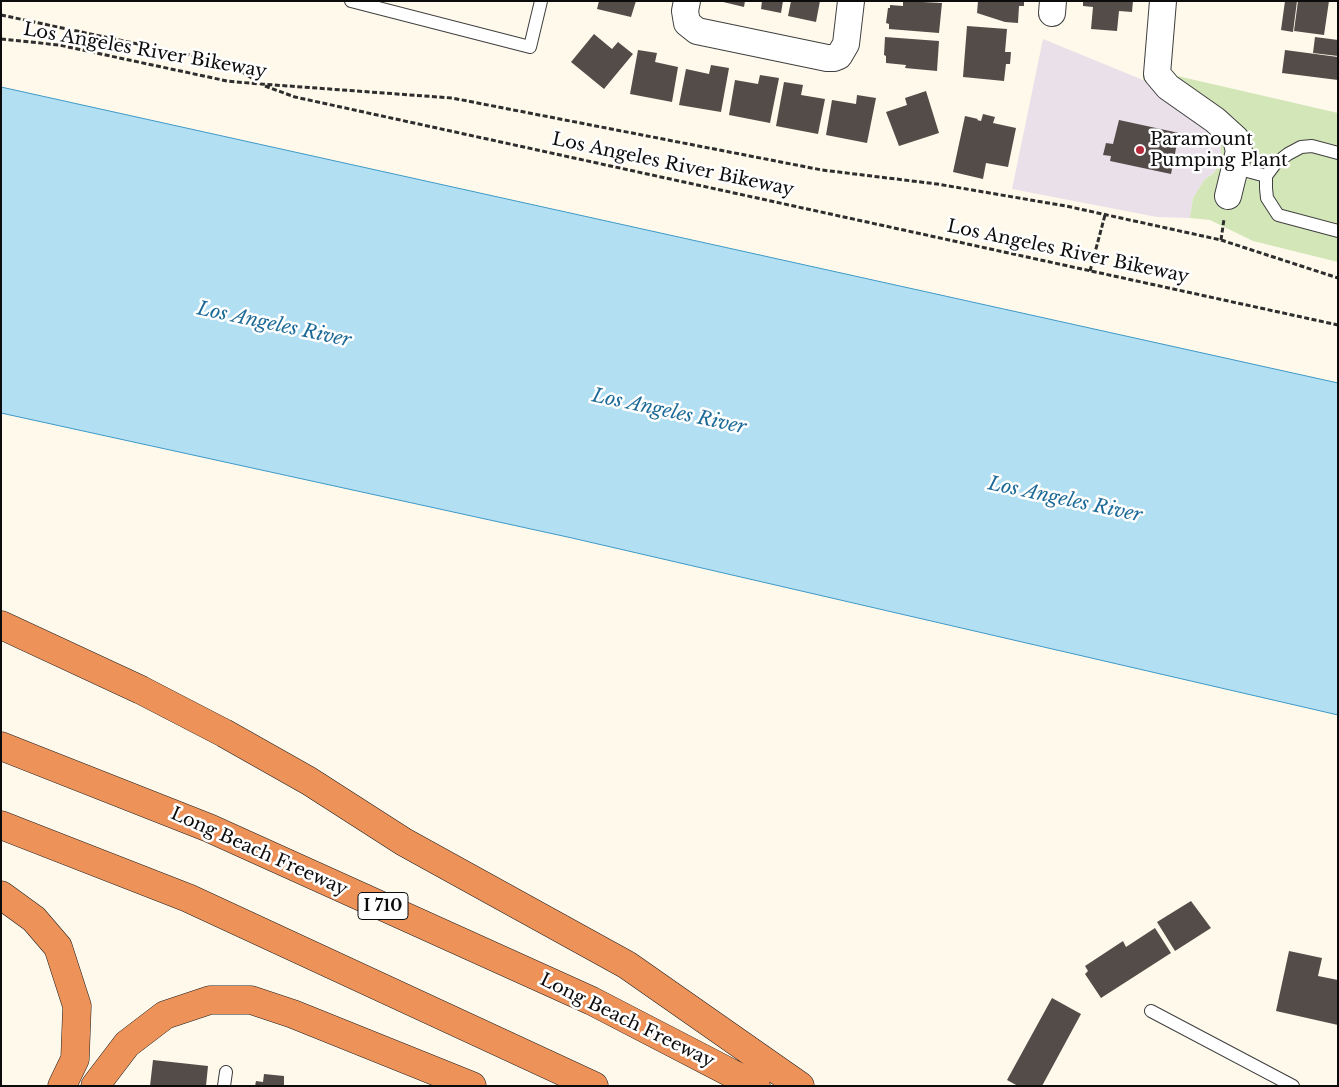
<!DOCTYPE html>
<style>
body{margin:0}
#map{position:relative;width:1339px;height:1087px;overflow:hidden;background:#fef9eb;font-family:"Libre Baskerville",serif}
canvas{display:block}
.frame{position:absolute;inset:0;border:2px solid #0c0c0c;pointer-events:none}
</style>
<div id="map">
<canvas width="1339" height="1087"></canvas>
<div class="frame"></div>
</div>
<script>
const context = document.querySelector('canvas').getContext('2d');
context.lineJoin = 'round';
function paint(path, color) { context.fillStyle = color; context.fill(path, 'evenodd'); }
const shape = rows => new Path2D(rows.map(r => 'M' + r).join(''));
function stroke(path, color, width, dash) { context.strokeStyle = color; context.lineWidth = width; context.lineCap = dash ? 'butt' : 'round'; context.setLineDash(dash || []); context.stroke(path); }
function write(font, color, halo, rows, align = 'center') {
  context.font = font + ' "Libre Baskerville",serif'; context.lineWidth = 5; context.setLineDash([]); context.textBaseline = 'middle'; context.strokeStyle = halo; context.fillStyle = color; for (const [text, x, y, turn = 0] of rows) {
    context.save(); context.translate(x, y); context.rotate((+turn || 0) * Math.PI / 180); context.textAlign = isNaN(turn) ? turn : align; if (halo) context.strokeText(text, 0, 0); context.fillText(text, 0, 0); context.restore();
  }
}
paint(shape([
 [1043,39,1143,80,1217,136,1221,148,1221,160,1214,173,1205,179,1193,198,1190,218,1157,217,1012,189]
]), '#e9e0ea');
paint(shape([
 [1144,73,1173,75,1338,113,1338,262,1253,241,1210,220,1190,218,1193,198,1205,179,1214,173,1221,160,1221,148,1217,137,1143,80]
]), '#d3e6b7');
const water = shape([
 [1,87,1338,383,1338,715,572,538,1,413,1,87]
]);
paint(water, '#b3dff3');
stroke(water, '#3d99c6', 1);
paint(shape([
 [599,1,636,1,631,17,597,9],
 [719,1,745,1,744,7],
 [762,1,783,1,781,13,761,9],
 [791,1,820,1,816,22,788,16],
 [903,1,942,3,939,33,889,29,889,24,886,23,888,8,890,8,890,5,903,6],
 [978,1,1024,1,1024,6,1019,6,1018,23,1005,22,977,13],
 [1083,1,1133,1,1132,12,1119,11,1117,31,1091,29,1093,7,1083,6],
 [1285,1,1297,1,1293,32,1281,30],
 [1298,1,1329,1,1324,35,1294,31],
 [967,26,1007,29,1005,52,1011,52,1010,64,1006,64,1004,81,963,77],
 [594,34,612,49,618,42,633,54,604,89,571,62],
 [885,37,939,41,937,71,905,68,906,65,886,63,886,56,884,55],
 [1315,37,1338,40,1338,56,1313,53],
 [638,50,657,53,655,62,678,67,672,102,630,94],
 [1285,50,1338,57,1338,80,1282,73],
 [711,65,729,68,721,112,679,105,686,69,709,74],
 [760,75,779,78,770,123,729,115,735,80,758,84],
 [784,82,803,85,801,95,825,99,818,134,776,126],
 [926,91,939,133,899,146,886,112,907,105,905,98],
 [857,95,876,98,867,143,826,135,832,100,856,104],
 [983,114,995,117,993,123,1016,128,1008,167,986,163,983,179,953,172,965,116,978,119,977,120,981,121],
 [1119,120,1179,133,1171,174,1110,161,1111,156,1103,155,1106,143,1113,144],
 [1191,901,1211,928,1175,951,1157,922],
 [1155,928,1171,953,1101,998,1085,974,1088,971,1085,966,1123,941,1126,947],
 [1289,951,1322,958,1318,976,1338,980,1338,1025,1276,1011],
 [1052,998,1081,1014,1042,1086,1018,1086,1007,1080],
 [153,1060,208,1066,206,1086,150,1086],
 [264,1074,284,1076,284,1086,255,1086,256,1081,263,1082]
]), '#544c49');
const service = shape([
 [351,1,530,47,541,1],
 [1338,153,1312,146,1301,147,1288,154,1275,164,1266,176,1266,188,1267,198,1278,215,1338,231],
 [1236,168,1266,176],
 [1151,1011,1293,1086],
 [224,1086,226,1072]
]);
const minor = shape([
 [687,1,685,11,687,23,697,31,827,58,834,58,839,56,846,44,851,1],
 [1163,1,1157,74,1168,87,1215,120,1236,139,1239,151,1228,196],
 [1052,13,1053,1]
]);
const motorway = shape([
 [1,625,141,690,224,733,309,781,404,842,627,965,800,1086],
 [1,746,209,828,592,1001,756,1086],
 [1,825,188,898,594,1086],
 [1,895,34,919,58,947,77,1006,75,1059,62,1086],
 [95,1086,127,1044,165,1015,210,1000,251,1000,293,1014,472,1086]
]);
stroke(service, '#3f3f3f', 14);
stroke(minor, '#3f3f3f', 28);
stroke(motorway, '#1d1d1d', 29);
stroke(shape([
 [1,15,228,63,261,84,452,98,822,170,937,184,1066,206,1221,240,1338,278],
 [1,39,59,45,227,81,259,84],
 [265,86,295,97,1338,325],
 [1221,240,1224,219],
 [1090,271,1105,215]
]), '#2e2e2e', 3, [5, 2.5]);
stroke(service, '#fff', 12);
stroke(minor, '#fff', 26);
stroke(motorway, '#ed935a', 28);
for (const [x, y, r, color] of [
 [1140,150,5,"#b42b3b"]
]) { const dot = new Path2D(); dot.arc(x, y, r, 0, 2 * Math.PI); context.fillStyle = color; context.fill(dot); stroke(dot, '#fff', 2); }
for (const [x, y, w] of [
 [383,906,50]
]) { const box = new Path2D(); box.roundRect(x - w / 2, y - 13.5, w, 27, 4); context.fillStyle = '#fff'; context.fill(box); stroke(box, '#0c0c0c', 1); }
write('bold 16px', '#0c0c0c', null, [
 ["I 710",383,906]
]);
write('18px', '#0c0c0c', '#fff', [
 ["Los Angeles River Bikeway",145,51,10],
 ["Los Angeles River Bikeway",673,165,12],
 ["Los Angeles River Bikeway",1068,252,12],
 ["Long Beach Freeway",259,852,24],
 ["Long Beach Freeway",627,1021,26]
]);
write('18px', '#0c0c0c', '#fff', [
 ["Paramount",1150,140],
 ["Pumping Plant",1150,161]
], 'left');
write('italic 19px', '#1c6a97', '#fff', [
 ["Los Angeles River",274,325,12],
 ["Los Angeles River",669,412,12],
 ["Los Angeles River",1065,500,12]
]);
</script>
